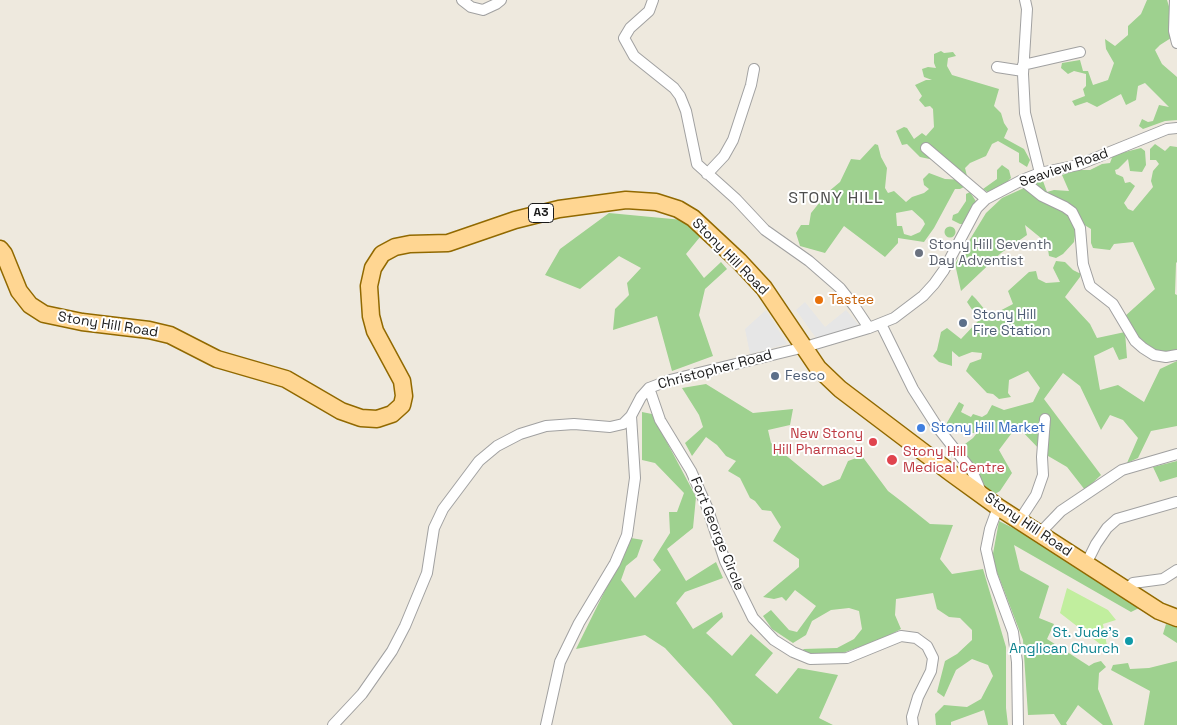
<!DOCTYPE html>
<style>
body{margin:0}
canvas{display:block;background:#eee9de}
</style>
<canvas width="1177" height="725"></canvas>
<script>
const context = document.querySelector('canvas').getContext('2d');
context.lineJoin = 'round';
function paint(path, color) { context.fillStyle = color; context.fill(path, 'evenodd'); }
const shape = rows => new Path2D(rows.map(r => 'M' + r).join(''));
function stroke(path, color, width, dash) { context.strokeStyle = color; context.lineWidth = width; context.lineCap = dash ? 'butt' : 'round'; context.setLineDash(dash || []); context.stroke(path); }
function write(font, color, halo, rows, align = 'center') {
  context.font = font + ' "Space Grotesk",sans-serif'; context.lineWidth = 4; context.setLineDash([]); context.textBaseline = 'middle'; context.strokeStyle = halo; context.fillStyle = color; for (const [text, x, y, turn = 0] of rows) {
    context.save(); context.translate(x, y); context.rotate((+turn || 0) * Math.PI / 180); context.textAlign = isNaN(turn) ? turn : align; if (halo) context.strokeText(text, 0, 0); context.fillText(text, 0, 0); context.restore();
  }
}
paint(shape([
 [1067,588,1108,610,1116,620,1103,624,1107,646,1100,644,1060,613]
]), '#c1ee9e');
paint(shape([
 [1147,0,1167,0,1171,13,1171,38,1160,45,1155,50,1162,64,1177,77,1177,120,1165,121,1143,129,1139,126,1142,119,1148,122,1153,121,1159,105,1169,107,1145,83,1138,86,1136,100,1126,105,1121,94,1097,107,1087,102,1075,106,1072,101,1085,96,1083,89,1086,86,1086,74,1074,71,1068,74,1061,68,1062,63,1080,60,1083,71,1088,71,1093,85,1108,80,1114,63,1106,49,1105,39,1115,46,1128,35,1128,26,1141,14],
 [941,51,944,53,953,52,956,56,948,58,947,66,952,75,999,89,994,106,1001,113,1004,123,1008,129,1004,138,1024,149,1030,160,1027,167,1019,162,1019,153,998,141,992,144,986,156,970,163,965,168,967,176,927,146,939,161,920,157,907,144,902,145,896,131,904,127,907,128,914,139,922,133,926,136,934,127,933,109,930,106,925,107,919,100,922,96,915,85,926,80,932,80,924,77,922,69,928,67,936,68,934,63,934,54],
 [875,144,878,145,881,157,887,168,885,188,888,193,894,191,906,202,912,197,924,193,929,189,924,185,923,179,929,173,945,179,965,180,966,186,960,189,955,189,934,228,924,242,898,238,898,243,885,257,844,226,825,253,800,246,796,233,801,225,809,225,811,213,820,202,828,192,840,182,851,159,860,160],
 [912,210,923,220,925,224,920,232,911,236,904,234,902,226,897,226,896,213],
 [1155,144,1165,151,1170,146,1177,147,1177,262,1176,263,1175,294,1177,295,1177,352,1166,354,1155,351,1137,340,1124,317,1155,289,1133,242,1114,244,1110,250,1093,248,1091,243,1091,229,1078,221,1032,184,1043,181,1047,192,1054,190,1069,191,1062,175,1078,170,1090,170,1102,164,1110,163,1113,155,1141,148,1145,151,1146,165,1142,172,1130,171,1128,159,1118,169,1115,170,1116,174,1123,177,1125,183,1130,182,1135,186,1124,203,1128,209,1133,211,1153,187,1151,181,1153,171,1159,164,1156,160,1150,160,1150,149],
 [1002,165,1009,170,1011,178,1005,184,989,193,983,189,997,179,997,170],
 [1024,188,1068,213,1076,229,1074,242,1063,254,1056,258,1049,256,1047,243,1025,225,1027,235,1001,253,961,291,955,264,986,213,1002,198],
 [970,192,977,203,964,224,960,224,952,220,953,215,958,213,966,201,966,194],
 [609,213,683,220,700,237,686,254,704,278,721,262,727,269,705,289,699,315,713,356,672,371,657,316,613,330,615,309,629,295,627,283,641,268,619,256,580,289,545,275,560,249],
 '944.5 232a5.5 5.5 0 1 1 11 0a5.5 5.5 0 1 1-11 0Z',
 [1056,261,1065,262,1073,270,1079,273,1082,271,1080,277,1065,297,1090,324,1097,338,1125,332,1127,358,1119,360,1113,347,1094,356,1100,390,1118,385,1144,402,1160,369,1177,361,1177,426,1151,431,1138,458,1127,463,1138,438,1123,420,1110,415,1101,430,1080,386,1063,373,1044,399,1101,475,1085,490,1067,467,1043,453,1017,426,999,450,1012,473,1000,491,995,494,988,492,961,453,965,444,973,438,977,433,970,433,964,426,956,432,947,429,945,426,959,402,964,405,961,412,971,417,973,414,982,417,987,414,992,405,1004,410,1033,402,1040,388,1028,371,1009,380,1008,393,1011,397,999,399,993,394,987,393,966,371,970,363,981,359,982,353,972,352,959,357,952,351,952,366,939,362,933,356,937,350,941,332,947,328,961,339,979,320,967,302,972,295,976,299,990,316,1013,304,1008,291,1029,272,1036,271,1038,279,1046,283,1060,282,1053,268],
 [706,384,753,413,793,409,790,425,768,430,771,443,823,486,840,479,848,461,862,456,888,491,905,504,930,524,953,525,940,559,952,574,983,569,1006,647,1006,708,1008,725,988,725,984,710,951,722,951,725,936,725,935,714,944,705,967,707,981,699,993,676,988,665,972,659,956,670,944,697,937,692,945,661,957,654,972,640,972,630,960,618,949,617,937,609,933,593,896,599,895,615,901,629,884,638,840,654,807,654,803,649,837,648,854,639,862,629,859,611,849,608,831,610,812,621,806,635,793,643,772,629,763,616,771,610,789,630,797,632,816,606,795,590,786,601,782,597,774,599,763,597,799,567,799,559,773,541,781,527,771,511,762,510,755,501,750,498,740,478,728,471,736,461,726,456,717,445,706,437,692,456,685,443,703,427,699,415,682,388],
 [642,412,652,414,696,497,693,528,667,549,686,581,716,562,723,578,685,592,676,603,693,629,722,612,723,617,706,633,732,656,751,634,773,653,755,675,777,694,798,668,838,675,819,718,833,725,733,725,711,698,665,648,645,635,576,649,631,538,643,540,637,557,626,566,621,580,635,598,661,570,653,560,670,533,669,512,677,512,684,493,655,463,642,460],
 [1177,461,1177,477,1160,482,1153,467],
 [999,521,1059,551,1141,607,1131,612,1014,545,1020,570,1049,586,1039,618,1054,624,1047,639,1089,666,1094,663,1101,661,1106,667,1099,673,1098,689,1113,725,1103,725,1078,705,1066,723,1067,725,1061,725,1054,714,1028,715,1023,640,992,559],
 [1166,624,1177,627,1177,643,1163,634],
 [1177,661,1177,725,1144,725,1150,691,1111,670,1113,665,1128,663,1130,669,1149,668]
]), '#9ed18f');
paint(shape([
 [805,302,825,327,846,310,859,325,857,328,816,338,796,310],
 [766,310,787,344,750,354,745,329]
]), '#e6e6e6');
const minor = shape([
 [462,0,471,7,483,10,496,4,501,0],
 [653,0,649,11,630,28,624,38,634,56,674,88,680,96,686,111,697,164,736,199,765,230,809,261,840,288,855,307,869,328],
 [1025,0,1027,9,1023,74,1025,113,1040,173],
 [1175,0,1174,31,1177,43],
 [1023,65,1080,52],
 [997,67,1023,71],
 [926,148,986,199],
 [707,174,724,156,733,140,751,85,754,69],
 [1022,180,1042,196,1065,207,1072,212,1080,228,1083,264,1090,286,1113,304,1135,341,1143,348,1154,355,1166,357,1177,355],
 [881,324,913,389,938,428,972,471,982,494],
 [649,388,660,420,691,471,707,507,725,561,753,618,774,640,793,652,810,659,847,658,901,636,916,638,927,646,933,658,931,671,918,697,912,717,913,725],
 [998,507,990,529,986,549,992,575,1013,632,1017,662,1018,725],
 [1019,521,1036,495,1043,475,1042,457,1045,419],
 [1039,534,1061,511,1122,470,1177,454],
 [1086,564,1096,544,1107,528,1117,519,1176,502],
 [1126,591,1133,583,1163,579,1177,570],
 [333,725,362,694,392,651,405,626,427,573,434,528,443,509,479,461,497,446,520,434,546,426,574,424,610,427,623,424,631,416,641,397,649,388,670,380,805,347,869,328,894,318,923,296,934,284,944,270,977,208,986,199,1022,180,1040,173,1078,165,1167,129,1177,128],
 [546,725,560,662,579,623,615,563,627,535,635,478,631,416]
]);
const primary = shape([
 [0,249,4,254,19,291,30,305,44,314,82,322,149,330,170,335,217,359,286,379,341,411,361,418,377,419,392,414,402,405,404,396,402,381,375,331,371,316,369,286,373,268,382,254,395,247,410,244,448,243,515,220,559,209,626,200,656,202,678,209,693,218,739,261,764,288,818,368,840,389,951,473,998,507,1159,611,1177,618]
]);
stroke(minor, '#a1a1a1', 12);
stroke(primary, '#916900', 19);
stroke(minor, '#fff', 10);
stroke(primary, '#ffd692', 16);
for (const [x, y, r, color] of [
 [919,253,5,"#6b7280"],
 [819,300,5,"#e8710a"],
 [963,323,5,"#5c6f8a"],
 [775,376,5,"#5c6f8a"],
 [921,428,5,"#3f7fe0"],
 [873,442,5,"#e0444e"],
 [892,460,6,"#e0444e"],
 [1129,641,5,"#0f9aa8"]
]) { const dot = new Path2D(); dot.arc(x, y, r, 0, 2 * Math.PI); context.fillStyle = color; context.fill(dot); stroke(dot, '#fff', 2); }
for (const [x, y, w] of [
 [541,213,25]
]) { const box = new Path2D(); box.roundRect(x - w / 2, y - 9.5, w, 19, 4); context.fillStyle = '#fff'; context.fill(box); stroke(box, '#1a1a1a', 1); }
write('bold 12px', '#1a1a1a', null, [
 ["A3",541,213]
]);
write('14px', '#1a1a1a', '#fff', [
 ["Seaview Road",1064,168,-19],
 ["Stony Hill Road",730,257,45],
 ["Stony Hill Road",108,325,9],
 ["Christopher Road",715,370,-15],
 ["Stony Hill Road",1028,525,34],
 ["Fort George Circle",717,534,68]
]);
write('14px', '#5b616d', '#fff', [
 ["Stony Hill Seventh",929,245],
 ["Day Adventist",929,261]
], 'left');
write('14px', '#c56008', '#fff', [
 ["Tastee",829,300]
], 'left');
write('14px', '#4e5e75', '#fff', [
 ["Stony Hill",973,315],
 ["Fire Station",973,331],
 ["Fesco",785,376]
], 'left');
write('14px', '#366cbe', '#fff', [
 ["Stony Hill Market",931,428]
], 'left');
write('14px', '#be3a42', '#fff', [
 ["New Stony",863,434],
 ["Hill Pharmacy",863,450],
 ["Stony Hill",903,452,"left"],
 ["Medical Centre",903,468,"left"]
], 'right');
write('14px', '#0d838f', '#fff', [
 ["St. Jude's",1119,633],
 ["Anglican Church",1119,649]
], 'right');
context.letterSpacing = '1px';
write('16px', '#4d4d4d', '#fff', [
 ["STONY HILL",836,199]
]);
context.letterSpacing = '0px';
</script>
